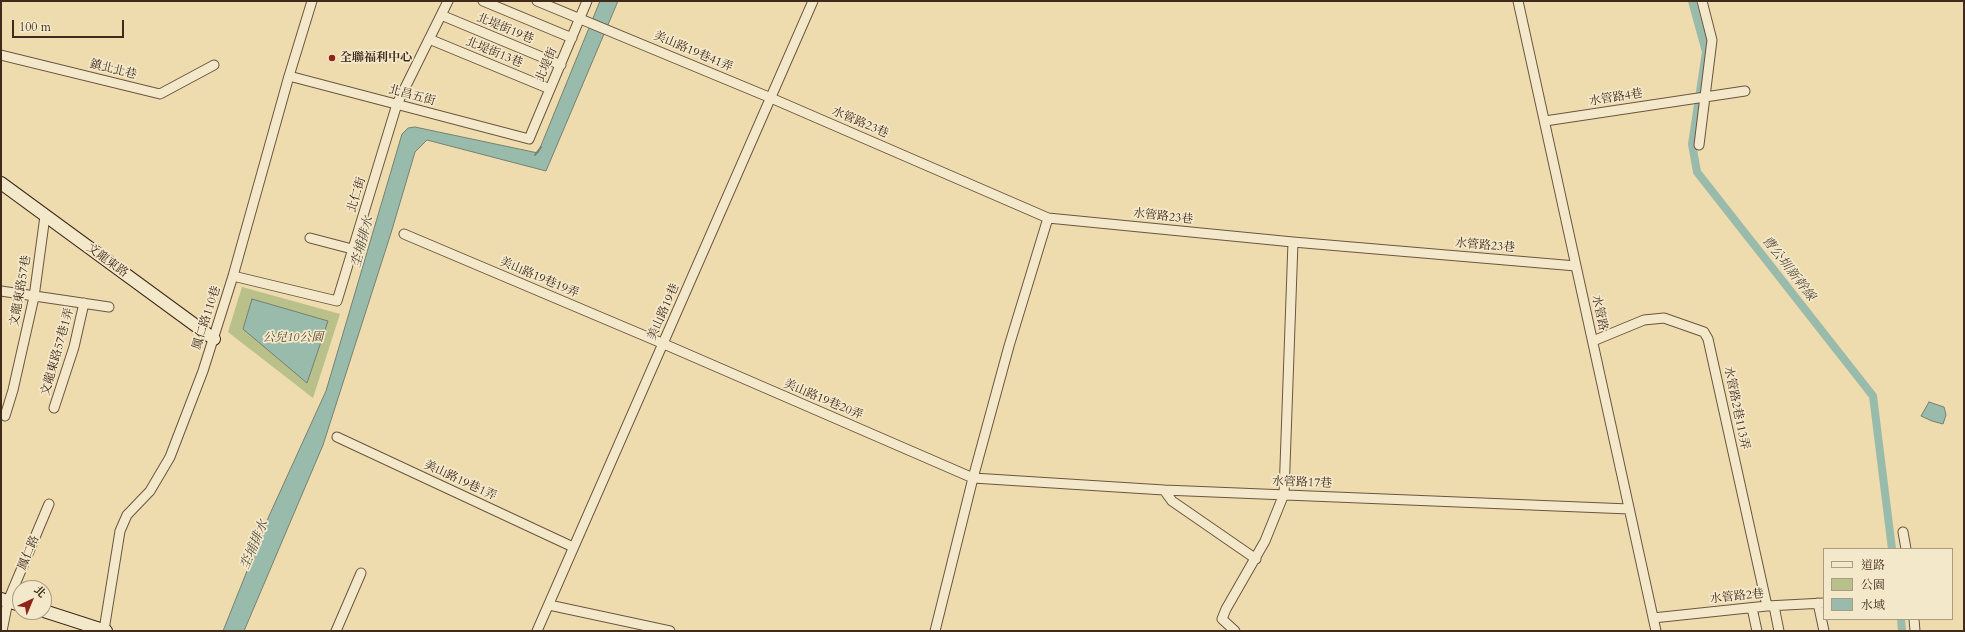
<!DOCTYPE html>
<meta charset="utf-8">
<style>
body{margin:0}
#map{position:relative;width:1965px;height:632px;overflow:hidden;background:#eedbae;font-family:Cardo,"Noto Serif TC",serif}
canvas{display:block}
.frame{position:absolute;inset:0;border:2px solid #3f2a1b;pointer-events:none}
.legend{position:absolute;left:1823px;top:548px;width:130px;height:72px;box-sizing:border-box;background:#f4e8ca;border:1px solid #ac9c84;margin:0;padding:5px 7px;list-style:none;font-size:12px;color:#3f2a1b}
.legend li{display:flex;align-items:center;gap:8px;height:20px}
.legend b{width:20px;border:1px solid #ac9c84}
.north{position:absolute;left:12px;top:580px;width:40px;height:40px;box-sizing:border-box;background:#f4e8ca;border:1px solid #ac9c84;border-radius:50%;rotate:44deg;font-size:11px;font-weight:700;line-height:16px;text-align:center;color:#3f2a1b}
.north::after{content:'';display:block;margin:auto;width:14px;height:18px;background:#8f2418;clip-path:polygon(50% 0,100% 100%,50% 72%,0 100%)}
.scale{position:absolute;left:12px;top:20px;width:112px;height:18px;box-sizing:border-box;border:2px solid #3f2a1b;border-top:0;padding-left:5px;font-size:12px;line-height:14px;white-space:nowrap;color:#3f2a1b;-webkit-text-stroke:3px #f4e8ca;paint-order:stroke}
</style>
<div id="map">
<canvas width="1965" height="632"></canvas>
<div class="frame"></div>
<ul class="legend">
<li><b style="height:5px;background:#f4e8ca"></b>道路</li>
<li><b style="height:11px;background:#b9c08a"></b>公園</li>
<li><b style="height:11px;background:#99bbac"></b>水域</li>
</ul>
<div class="north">北</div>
<div class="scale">100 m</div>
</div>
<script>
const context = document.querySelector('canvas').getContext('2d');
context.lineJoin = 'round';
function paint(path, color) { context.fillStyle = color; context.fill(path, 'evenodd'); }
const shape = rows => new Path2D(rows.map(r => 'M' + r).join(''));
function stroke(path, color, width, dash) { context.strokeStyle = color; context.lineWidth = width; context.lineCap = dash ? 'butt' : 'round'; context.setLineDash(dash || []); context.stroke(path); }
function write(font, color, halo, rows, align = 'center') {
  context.font = font + ' Cardo,"Noto Serif TC",serif'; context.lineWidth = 3.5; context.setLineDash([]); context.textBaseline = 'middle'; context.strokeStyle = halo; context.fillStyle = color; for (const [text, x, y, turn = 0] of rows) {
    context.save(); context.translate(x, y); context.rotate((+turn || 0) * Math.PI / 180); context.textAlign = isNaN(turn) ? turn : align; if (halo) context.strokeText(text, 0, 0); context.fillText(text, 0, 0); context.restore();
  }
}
paint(shape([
 [242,287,340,314,313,398,228,332]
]), '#b9c08a');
const water = shape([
 [600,1,618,1,546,171,427,140,415,152,391,233,323,445,244,631,223,631,269,516,326,391,402,134,408,128,415,127,538,153,600,1],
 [252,299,328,321,307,383,243,329,252,299],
 [1929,402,1944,407,1946,415,1943,424,1932,421,1921,416,1929,402]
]);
paint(water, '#99bbac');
stroke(water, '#758172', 1);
stroke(shape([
 [535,155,541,147]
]), '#758172', 2);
stroke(shape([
 [1692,1,1706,52,1692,144,1697,172,1873,396,1892,549],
 [1901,619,1902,631]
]), '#99bbac', 8);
const street = shape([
 [483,1,572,38],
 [537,1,771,98,1048,218,1293,242,1576,266],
 [1518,1,1656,631],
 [441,15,561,65],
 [429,39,550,89],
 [1,55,160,94,214,65],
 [289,76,529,139,587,1],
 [1545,121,1745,91],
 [1699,145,1712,40,1702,1],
 [404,234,664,344,973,478,1164,490,1629,509],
 [310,238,352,249],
 [233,276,337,301,397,104,448,1],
 [1,291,109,307],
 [1593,341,1644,320,1664,318,1704,332,1708,339,1767,606],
 [54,408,74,347,84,303],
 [5,416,13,390,34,297,45,216],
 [337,437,573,547],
 [1164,490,1172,501,1256,559],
 [1903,532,1906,549],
 [1818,603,1824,631],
 [549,605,670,631],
 [1774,606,1779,631],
 [1752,608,1757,631],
 [1653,618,1767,606,1824,603],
 [1914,619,1915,631],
 [104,630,120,531,127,515,150,491,170,457,203,371,233,276,289,76,312,1],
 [2,631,8,601,49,504],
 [336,631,361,573],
 [537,631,813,1],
 [935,631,973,478,1009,346,1048,218],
 [1235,631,1222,619,1226,609,1265,541,1284,494,1293,242]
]);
const secondary = shape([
 [1,183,214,339],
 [1,599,20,605],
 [44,611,106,631]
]);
stroke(street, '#6b5640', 11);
stroke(secondary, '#3f2a1b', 14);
stroke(street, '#f4e8ca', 9);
stroke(secondary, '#f4e8ca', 12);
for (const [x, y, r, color] of [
 [332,58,4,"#8f2418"]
]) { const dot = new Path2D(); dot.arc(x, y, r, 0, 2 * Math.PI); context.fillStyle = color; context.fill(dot); stroke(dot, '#f4e8ca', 1.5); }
write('12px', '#3f2a1b', '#f4e8ca', [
 ["北堤街19巷",505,29,22],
 ["美山路19巷41弄",693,52,23],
 ["北堤街13巷",494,53,22],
 ["北堤街",547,65,-67],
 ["鎮北北巷",113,70,14],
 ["北昌五街",412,96,15],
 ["水管路4巷",1616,98,-9],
 ["水管路23巷",860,123,23],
 ["北仁街",357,195,-73],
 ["水管路23巷",1163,217,6],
 ["水管路23巷",1485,246,5],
 ["文龍東路",107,261,36],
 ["美山路19巷19弄",539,278,23],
 ["文龍東路57巷",21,291,-80],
 ["美山路19巷",664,312,-66],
 ["水管路",1599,313,78],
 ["鳳仁路110巷",207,318,-72],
 ["文龍東路57巷1弄",58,352,-74],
 ["美山路19巷20弄",823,400,23],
 ["水管路2巷113弄",1736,408,78],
 ["美山路19巷1弄",460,481,25],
 ["水管路17巷",1302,483,2],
 ["鳳仁路",29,553,-67],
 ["水管路2巷",1737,597,-6]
]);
write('bold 12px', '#3f2a1b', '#f4e8ca', [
 ["全聯福利中心",340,58]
], 'left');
write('italic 12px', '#574831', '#f4e8ca', [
 ["公兒10公園",293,338]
]);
write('italic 13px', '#564e3f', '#f4e8ca', [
 ["坔埔排水",363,242,-75],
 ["曹公圳新幹線",1788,269,52],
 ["坔埔排水",255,545,-67]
]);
</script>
